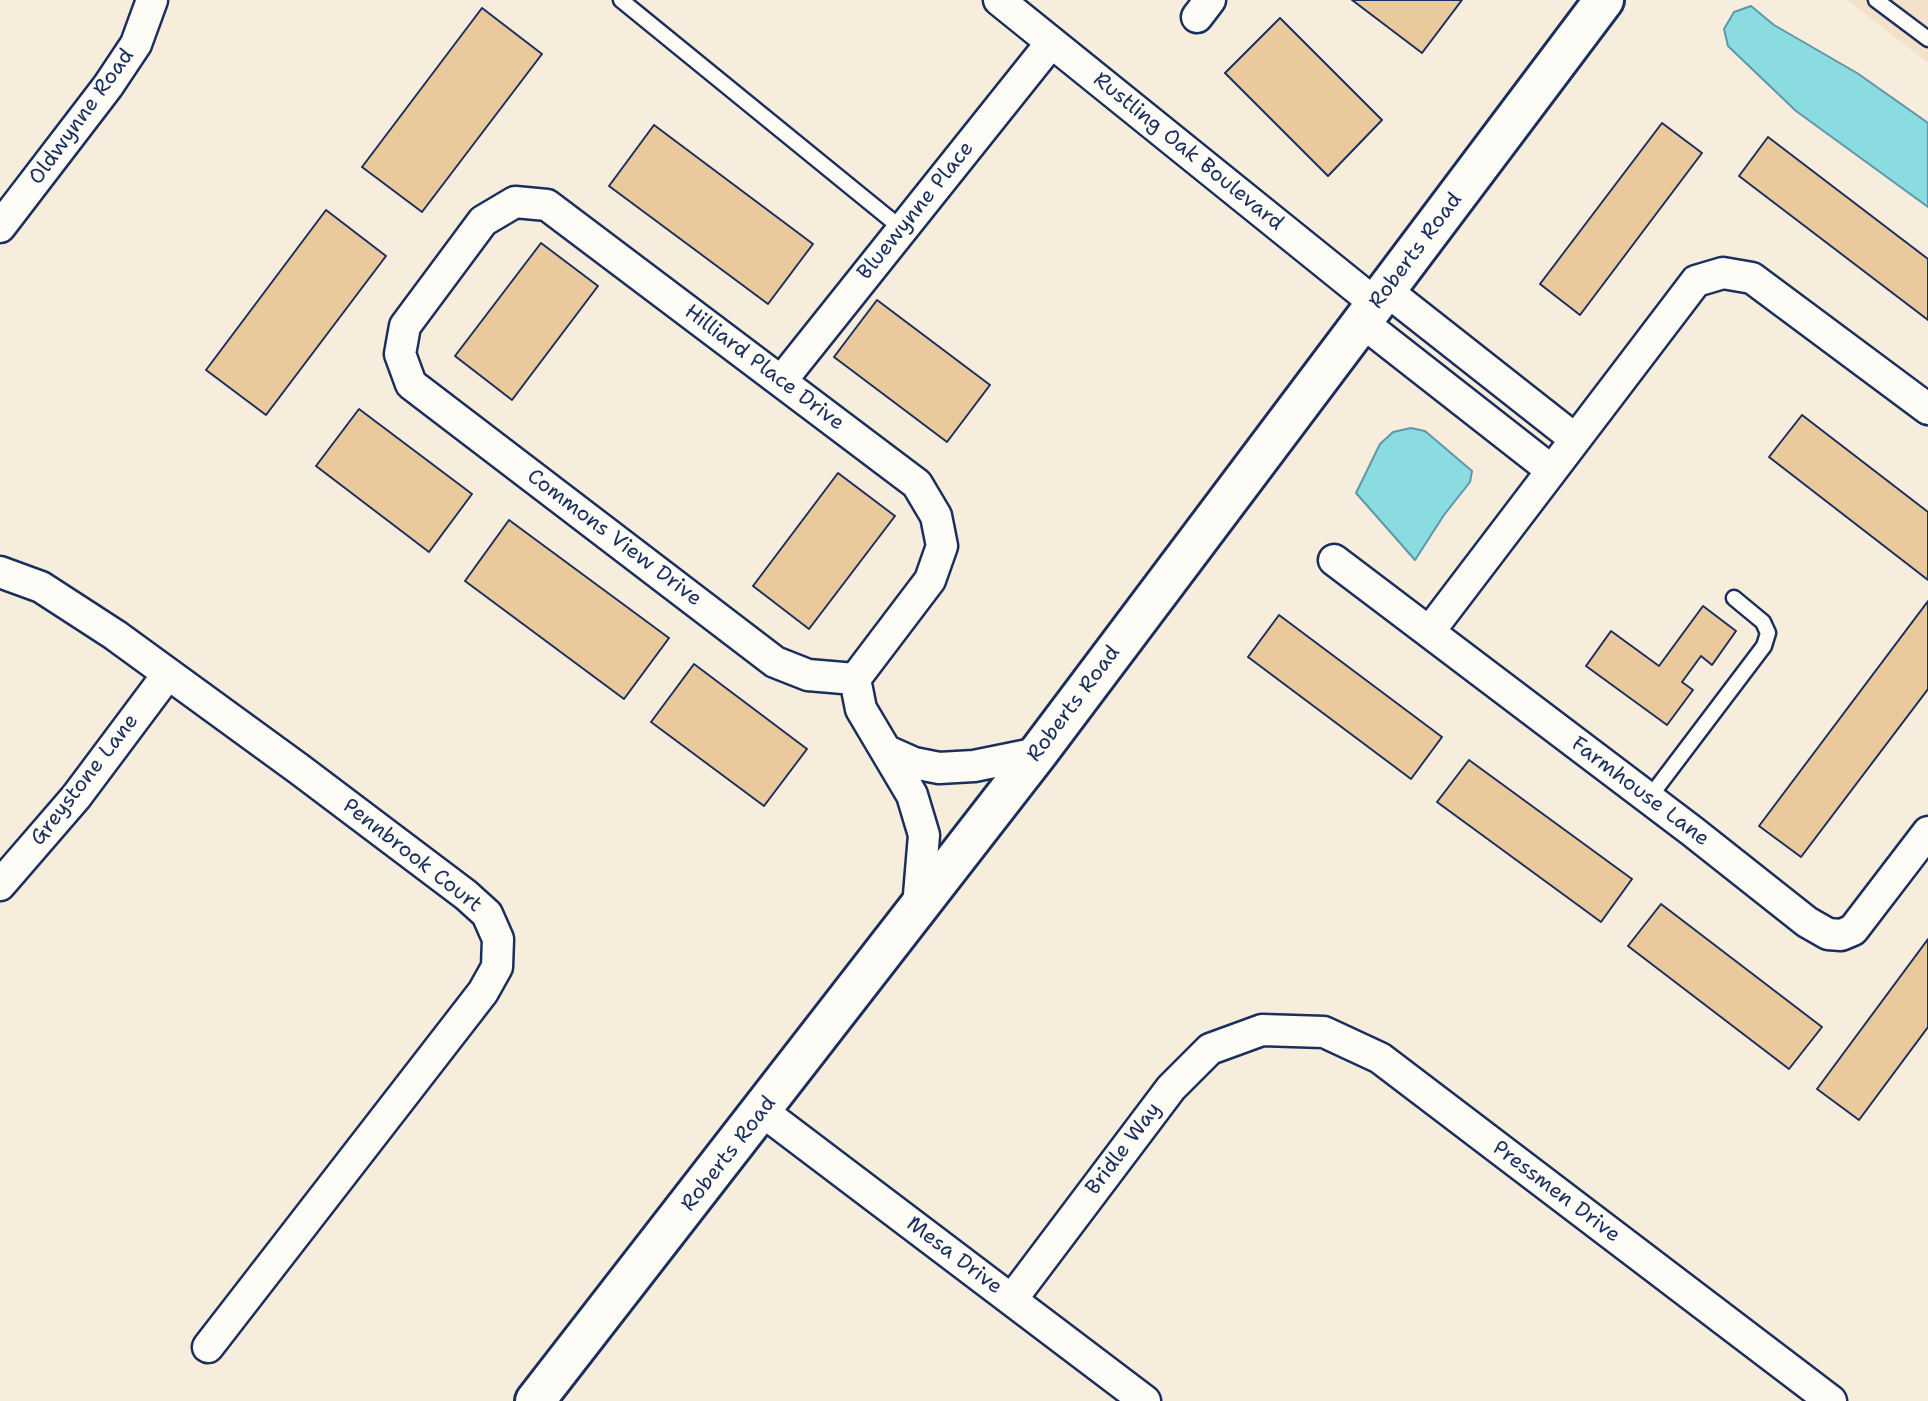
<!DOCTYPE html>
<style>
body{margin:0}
canvas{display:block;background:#f7eddc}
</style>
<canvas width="1928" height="1401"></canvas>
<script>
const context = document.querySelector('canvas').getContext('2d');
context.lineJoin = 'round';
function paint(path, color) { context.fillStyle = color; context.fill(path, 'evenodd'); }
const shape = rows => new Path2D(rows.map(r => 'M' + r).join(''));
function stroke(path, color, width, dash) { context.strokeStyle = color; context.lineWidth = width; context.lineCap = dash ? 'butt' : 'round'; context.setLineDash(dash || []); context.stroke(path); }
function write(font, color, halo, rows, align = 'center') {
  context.font = font + ' "Shantell Sans",sans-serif'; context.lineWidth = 5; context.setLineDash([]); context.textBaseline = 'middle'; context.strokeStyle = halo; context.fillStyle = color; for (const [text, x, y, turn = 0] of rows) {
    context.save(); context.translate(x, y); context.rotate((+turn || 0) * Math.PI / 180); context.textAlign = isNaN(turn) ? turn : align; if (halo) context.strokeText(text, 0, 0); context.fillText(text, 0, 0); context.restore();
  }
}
paint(shape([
 [1847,0,1928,0,1928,63]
]), '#f3e2c9');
const water = shape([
 [1751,6,1774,25,1857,73,1928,123,1928,207,1796,111,1728,46,1724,29,1734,12,1751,6],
 [1411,428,1425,431,1472,471,1470,482,1444,515,1415,560,1356,493,1380,444,1393,432,1411,428]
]);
paint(water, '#8adce0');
stroke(water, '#5e97ac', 2);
const building = shape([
 [1352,0,1462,0,1422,53,1352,0],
 [482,8,542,54,422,212,362,167,482,8],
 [1280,18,1382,120,1328,176,1225,73,1280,18],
 [1662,123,1702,153,1580,315,1540,284,1662,123],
 [654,125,813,244,768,304,609,186,654,125],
 [1768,137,1928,259,1928,320,1739,176,1768,137],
 [326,210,386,256,266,415,206,370,326,210],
 [541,243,598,286,512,400,455,356,541,243],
 [877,300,990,385,947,442,834,357,877,300],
 [359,409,472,494,429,552,316,466,359,409],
 [1802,415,1928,512,1928,580,1769,457,1802,415],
 [838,473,895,516,809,629,753,586,838,473],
 [509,520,669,638,624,699,465,581,509,520],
 [1928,601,1928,689,1801,857,1759,826,1928,601],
 [1703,606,1736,631,1712,665,1701,656,1682,682,1693,690,1667,725,1586,666,1611,631,1659,666,1703,606],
 [1279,615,1442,737,1411,779,1248,657,1279,615],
 [694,664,807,749,764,806,651,722,694,664],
 [1469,760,1632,879,1601,922,1437,802,1469,760],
 [1661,904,1822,1027,1789,1069,1628,946,1661,904],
 [1928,939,1928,1027,1859,1120,1817,1089,1928,939]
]);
paint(building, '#eac99c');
stroke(building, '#1b2f5e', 2);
const lane = shape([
 [621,0,901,228],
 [1876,0,1928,39],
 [1649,798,1764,646,1768,633,1763,622,1734,598]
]);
const street = shape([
 [999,0,1376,304],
 [1197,17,1210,0],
 [0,227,108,86,136,44,152,0],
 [1387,291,1575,439],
 [1362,322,1551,470],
 [782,380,1051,43],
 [1334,560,1692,831,1807,922,1828,934,1841,935,1853,930,1928,832],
 [0,572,41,587,115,635,299,769,466,895,487,914,498,939,497,967,483,992,208,1347],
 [1429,632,1696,281,1723,273,1752,278,1928,409],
 [855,679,808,675,775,662,411,384,400,354,405,326,483,221,515,202,547,205,917,484,936,516,942,546,930,580,855,679,861,709,912,795,924,835,918,907],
 [887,751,914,763,939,768,974,766,1038,753],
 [0,885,76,797,168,674],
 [762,1111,1145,1401],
 [1012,1299,1171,1088,1210,1049,1262,1030,1324,1032,1380,1058,1831,1401]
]);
const secondary = shape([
 [535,1401,1038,753,1604,0]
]);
stroke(lane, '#1b2f5e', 19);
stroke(street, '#1b2f5e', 35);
stroke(secondary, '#1b2f5e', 44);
stroke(lane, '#fdfcf7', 14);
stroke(street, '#fdfcf7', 30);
stroke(secondary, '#fdfcf7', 38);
write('21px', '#1b2f5e', '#fdfcf7', [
 ["Oldwynne Road",82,117,-54],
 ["Rustling Oak Boulevard",1188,152,39],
 ["Bluewynne Place",916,211,-51],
 ["Roberts Road",1416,251,-53],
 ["Hilliard Place Drive",764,368,37],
 ["Commons View Drive",614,538,37],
 ["Roberts Road",1074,704,-53],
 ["Greystone Lane",85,780,-52],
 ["Farmhouse Lane",1640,792,37],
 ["Pennbrook Court",412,856,38],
 ["Bridle Way",1124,1149,-53],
 ["Roberts Road",729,1154,-52],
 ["Pressmen Drive",1556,1192,37],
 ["Mesa Drive",954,1256,37]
]);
</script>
